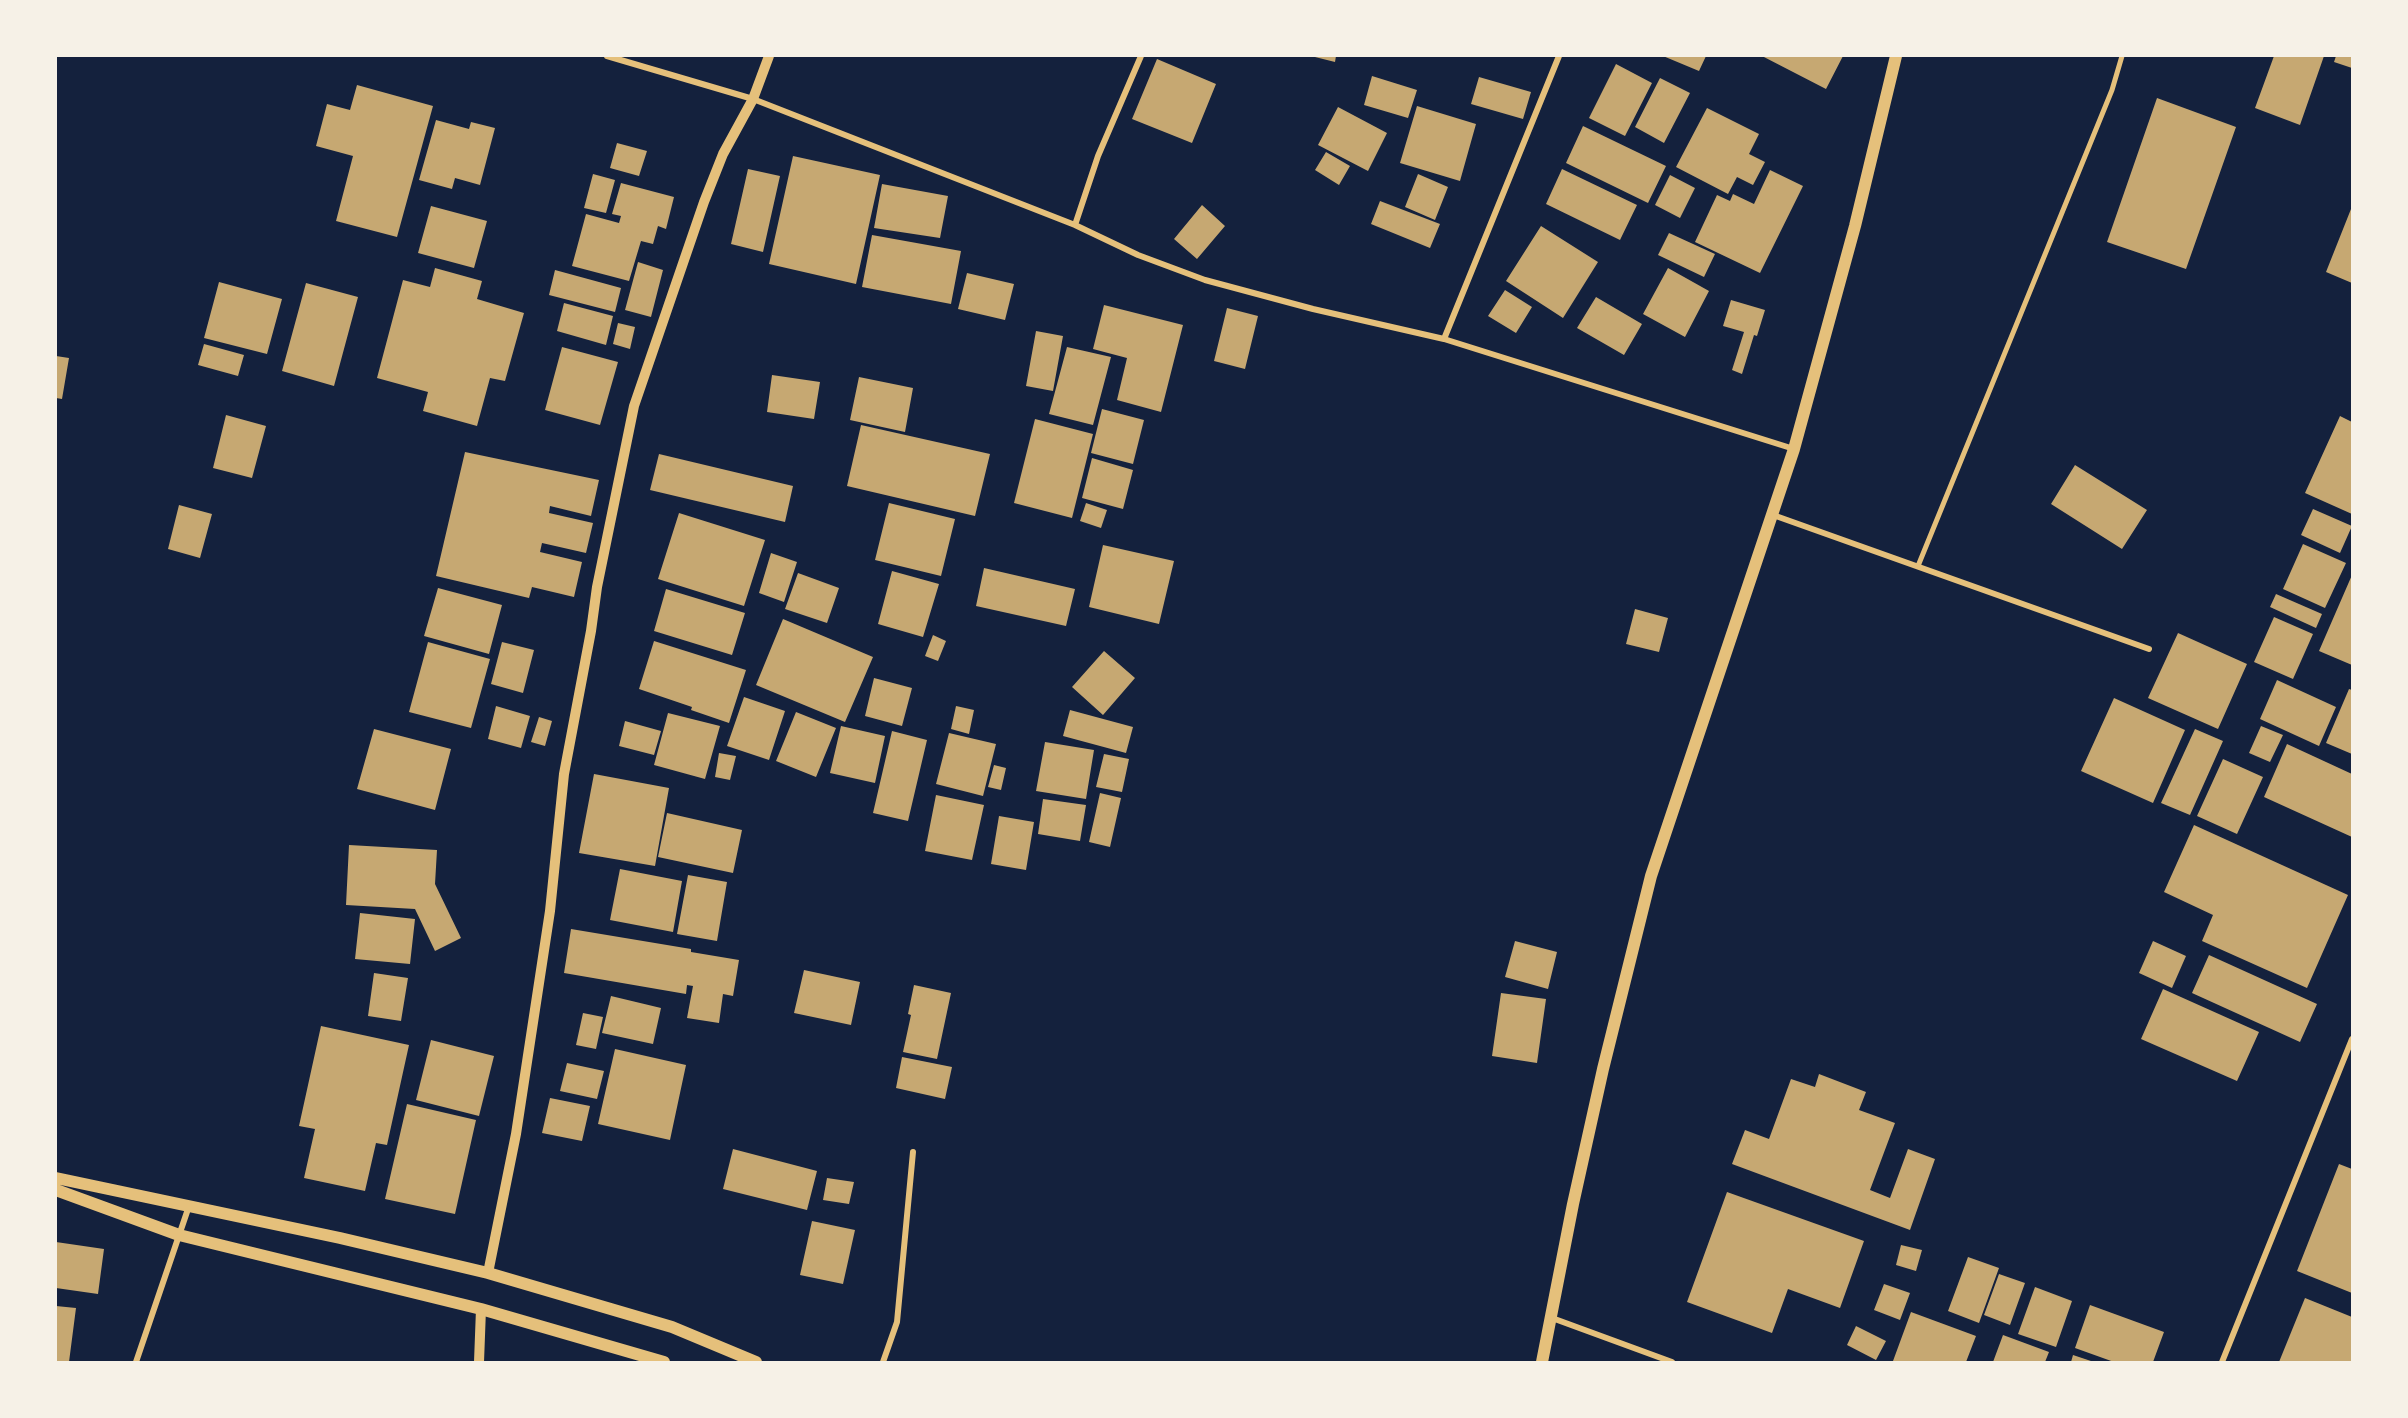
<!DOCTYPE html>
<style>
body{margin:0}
#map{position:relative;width:2408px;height:1418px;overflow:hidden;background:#14213d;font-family:"DejaVu Sans",sans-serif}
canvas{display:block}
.frame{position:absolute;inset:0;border:57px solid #f6f1e7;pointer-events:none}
</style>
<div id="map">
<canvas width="2408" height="1418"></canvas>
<div class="frame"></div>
</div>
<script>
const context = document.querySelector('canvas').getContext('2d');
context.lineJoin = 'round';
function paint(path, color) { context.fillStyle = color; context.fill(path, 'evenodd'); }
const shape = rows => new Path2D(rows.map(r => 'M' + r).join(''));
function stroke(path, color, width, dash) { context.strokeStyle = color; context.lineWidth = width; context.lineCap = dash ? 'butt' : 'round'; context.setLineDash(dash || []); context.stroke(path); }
paint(shape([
 [1311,56,1336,56,1335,62],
 [1663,56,1706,56,1699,71],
 [1762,56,1843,56,1826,89],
 [2274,56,2324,56,2300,125,2255,108],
 [2336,56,2352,56,2352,68,2334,62],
 [1157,59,1216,84,1192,143,1132,119],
 [1616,64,1652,83,1625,136,1589,118],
 [1372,76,1417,90,1408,118,1364,105],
 [1479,77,1531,92,1523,119,1471,104],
 [1660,78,1690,93,1664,143,1635,127],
 [357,85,433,106,397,237,336,221,353,156,316,146,327,104,350,110],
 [2157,98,2236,127,2186,269,2107,242],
 [1417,106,1476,124,1460,181,1400,163],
 [1338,107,1387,133,1368,171,1318,145],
 [1707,108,1759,134,1749,154,1765,162,1753,185,1737,177,1728,194,1676,167],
 [436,120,469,129,471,122,495,128,480,185,455,178,452,189,419,180],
 [1583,126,1666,166,1648,203,1566,163],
 [617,143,647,151,639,176,610,168],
 [1326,152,1350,166,1339,185,1315,170],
 [793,156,880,175,856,284,769,264],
 [748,169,780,176,763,252,731,244],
 [1562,169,1637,205,1620,240,1546,204],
 [1770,170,1803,186,1760,273,1695,242,1717,195,1730,201,1733,194,1754,204],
 [593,174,615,180,606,213,584,208],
 [1418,174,1448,187,1435,220,1405,207],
 [1670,175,1695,188,1680,218,1655,205],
 [621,183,674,197,666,229,658,226,653,244,641,241,629,281,572,266,586,214,619,223,621,216,612,214],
 [882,184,948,196,940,238,874,228],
 [1380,201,1440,224,1430,248,1371,224],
 [1202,205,1225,226,1197,259,1174,239],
 [431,206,487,221,474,268,418,253],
 [2351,209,2352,210,2352,283,2326,272],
 [1541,226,1598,262,1563,318,1506,281],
 [1669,233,1715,254,1704,277,1658,255],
 [872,235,961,251,951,304,862,287],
 [638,262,663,270,651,317,625,310],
 [435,268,482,281,477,299,524,313,505,381,490,378,477,426,423,411,428,392,377,378,403,280,430,287],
 [1668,268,1709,291,1685,337,1643,314],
 [555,270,621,288,615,312,549,295],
 [967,273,1014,284,1005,320,958,309],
 [219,282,282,299,267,354,204,338],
 [306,283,358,297,334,386,282,371],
 [1505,290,1532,307,1516,333,1488,316],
 [1596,297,1642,324,1624,355,1577,328],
 [1731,300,1765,310,1757,336,1754,335,1742,374,1732,370,1744,332,1723,326],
 [564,303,613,316,606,345,557,331],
 [1104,305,1183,325,1161,412,1117,400,1127,358,1093,349],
 [1227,308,1258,316,1245,369,1214,361],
 [618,323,635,327,630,349,613,344],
 [1036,331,1063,336,1053,391,1026,386],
 [204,344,244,355,238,376,198,365],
 [562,347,618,362,600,425,545,410],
 [1067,347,1111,357,1093,425,1049,414],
 [56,356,69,358,62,399,56,398],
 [772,375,820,382,814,419,767,412],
 [859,377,913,388,905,432,850,420],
 [1102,409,1144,420,1133,464,1091,453],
 [226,415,266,426,252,478,213,468],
 [2340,416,2352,422,2352,514,2305,493],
 [1035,419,1093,434,1072,518,1014,503],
 [861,425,990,454,975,516,847,486],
 [465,452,599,480,591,516,550,506,549,513,593,523,586,553,542,543,540,552,582,562,574,597,532,587,529,598,436,576],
 [659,454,793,486,785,522,650,490],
 [1092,458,1133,470,1123,509,1082,498],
 [2075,465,2147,510,2122,549,2051,504],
 [889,503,955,519,941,576,875,560],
 [1086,503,1107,510,1101,528,1080,521],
 [179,505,212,514,200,558,168,549],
 [2313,509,2352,526,2340,553,2301,535],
 [679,513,765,540,744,606,658,579],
 [2303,544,2346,563,2325,608,2283,589],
 [1103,545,1174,561,1159,624,1089,607],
 [771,553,797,562,784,602,759,593],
 [984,568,1075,589,1066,626,976,606],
 [892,571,939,584,923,637,878,624],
 [798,573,839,588,827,623,785,609],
 [2352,575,2352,665,2319,651],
 [438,588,502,605,489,654,424,636],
 [666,589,745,613,732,655,654,631],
 [2276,594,2322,614,2316,628,2270,607],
 [1635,609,1668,618,1659,652,1626,644],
 [2274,617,2313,634,2293,679,2254,662],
 [783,619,873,657,845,722,756,685],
 [2178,633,2247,664,2218,729,2148,698],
 [933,635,946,641,938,661,925,656],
 [654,641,746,670,729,723,691,710,692,707,639,689],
 [428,642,490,659,471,728,409,712],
 [502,642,534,650,523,693,491,684],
 [1104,651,1135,678,1103,715,1072,687],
 [874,678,912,688,902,726,865,716],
 [2277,680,2336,707,2319,746,2260,719],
 [2349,689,2352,690,2352,754,2326,743],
 [744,697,785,711,769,760,727,746],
 [2114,698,2185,730,2153,803,2081,771],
 [496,706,530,716,521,748,488,739],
 [956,706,974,710,969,734,951,729],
 [1070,710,1133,727,1126,753,1063,736],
 [796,712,836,728,816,777,776,761],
 [668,713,720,726,705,779,654,765],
 [539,717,552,721,545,746,531,742],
 [625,721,661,731,654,755,619,746],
 [841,726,885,736,875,783,830,773],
 [2261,726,2283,735,2270,762,2249,753],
 [374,729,451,749,435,810,357,789],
 [2195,729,2223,741,2190,815,2161,803],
 [892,731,927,740,908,821,873,813],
 [949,733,996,744,983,796,936,784],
 [1045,742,1094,750,1086,799,1036,791],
 [2287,744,2352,774,2352,837,2264,797],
 [719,753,736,756,730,780,715,777],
 [1104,754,1129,759,1122,792,1096,787],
 [2223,759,2263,777,2237,834,2197,816],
 [994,765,1006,768,1001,790,988,787],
 [594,774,669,788,655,866,579,853],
 [1100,793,1121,798,1110,847,1089,842],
 [936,795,984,805,972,860,925,851],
 [1043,799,1086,805,1080,841,1038,834],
 [667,813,742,830,733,873,658,857],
 [999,816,1034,822,1026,870,991,864],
 [2194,825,2348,895,2307,988,2202,941,2213,915,2164,892],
 [349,845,437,850,435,884,461,938,435,951,415,909,346,905],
 [620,869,682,881,673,932,610,920],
 [688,875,727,882,717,941,677,934],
 [360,913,415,919,410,964,355,959],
 [571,929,691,949,691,952,739,960,733,996,723,994,719,1023,687,1018,693,986,687,985,686,994,564,973],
 [1515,941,1557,952,1548,989,1505,977],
 [2153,941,2186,956,2172,988,2139,973],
 [2209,955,2317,1004,2300,1042,2192,993],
 [804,970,860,982,851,1025,794,1013],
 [374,973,408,978,401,1021,368,1016],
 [914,985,951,993,937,1059,903,1052,911,1015,908,1014],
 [2163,989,2259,1032,2237,1081,2141,1039],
 [1501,993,1546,999,1537,1063,1492,1056],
 [611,996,661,1008,653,1044,602,1033],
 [583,1013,603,1017,596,1049,576,1045],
 [321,1026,409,1045,387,1145,376,1143,365,1191,304,1178,315,1129,299,1126],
 [431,1040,494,1056,479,1116,416,1100],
 [615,1049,686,1065,670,1140,598,1124],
 [902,1057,952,1067,945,1099,896,1088],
 [567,1063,604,1071,597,1099,560,1091],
 [1819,1074,1866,1092,1859,1110,1895,1123,1870,1190,1890,1198,1908,1149,1935,1159,1910,1230,1732,1164,1745,1130,1769,1139,1791,1079,1815,1087],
 [550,1098,590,1106,582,1141,542,1133],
 [407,1104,476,1120,455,1214,385,1199],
 [733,1149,817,1171,807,1210,723,1189],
 [2339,1164,2352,1169,2352,1293,2297,1271],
 [827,1178,854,1182,849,1204,823,1200],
 [1727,1192,1864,1241,1840,1308,1788,1289,1772,1333,1687,1302],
 [812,1221,855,1230,843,1284,800,1275],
 [56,1242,104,1249,98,1294,56,1288],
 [1901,1245,1922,1250,1916,1271,1896,1265],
 [1968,1257,1999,1268,1979,1323,1948,1311],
 [1999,1274,2025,1283,2010,1325,1984,1315],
 [1884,1284,1910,1293,1900,1320,1874,1310],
 [2035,1287,2072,1301,2056,1347,2018,1334],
 [2305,1298,2352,1317,2352,1362,2279,1362],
 [2090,1305,2164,1332,2153,1362,2114,1362,2075,1348],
 [56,1306,76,1308,69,1362,56,1362],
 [1911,1312,1976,1336,1966,1362,1899,1362,1893,1361],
 [1856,1326,1886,1341,1876,1360,1847,1345],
 [2003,1335,2049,1352,2045,1362,1993,1362],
 [2073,1355,2094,1362,2071,1362]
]), '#c6a872');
stroke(shape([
 [1918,566,2112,90,2122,56]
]), '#e5c07b', 5);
stroke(shape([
 [607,56,753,99,1075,225,1138,255,1205,280,1313,309,1444,339,1794,449],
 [1075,225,1098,156,1141,56],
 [1444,339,1559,56],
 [1773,515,2149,649],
 [1552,1318,1672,1362],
 [136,1362,189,1206],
 [883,1362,897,1322,913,1152],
 [2222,1362,2352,1039]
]), '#e5c07b', 6);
stroke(shape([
 [488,1273,516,1134,550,911,564,774,591,631,597,587,634,406,704,202,723,154,753,99,769,56],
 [479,1362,481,1309]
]), '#e5c07b', 10);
stroke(shape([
 [56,1178,340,1238,488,1273,672,1327,756,1362],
 [56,1190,179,1235,481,1309,664,1362],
 [1542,1362,1573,1204,1603,1069,1651,876,1794,449,1855,226,1896,56]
]), '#e5c07b', 12);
</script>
